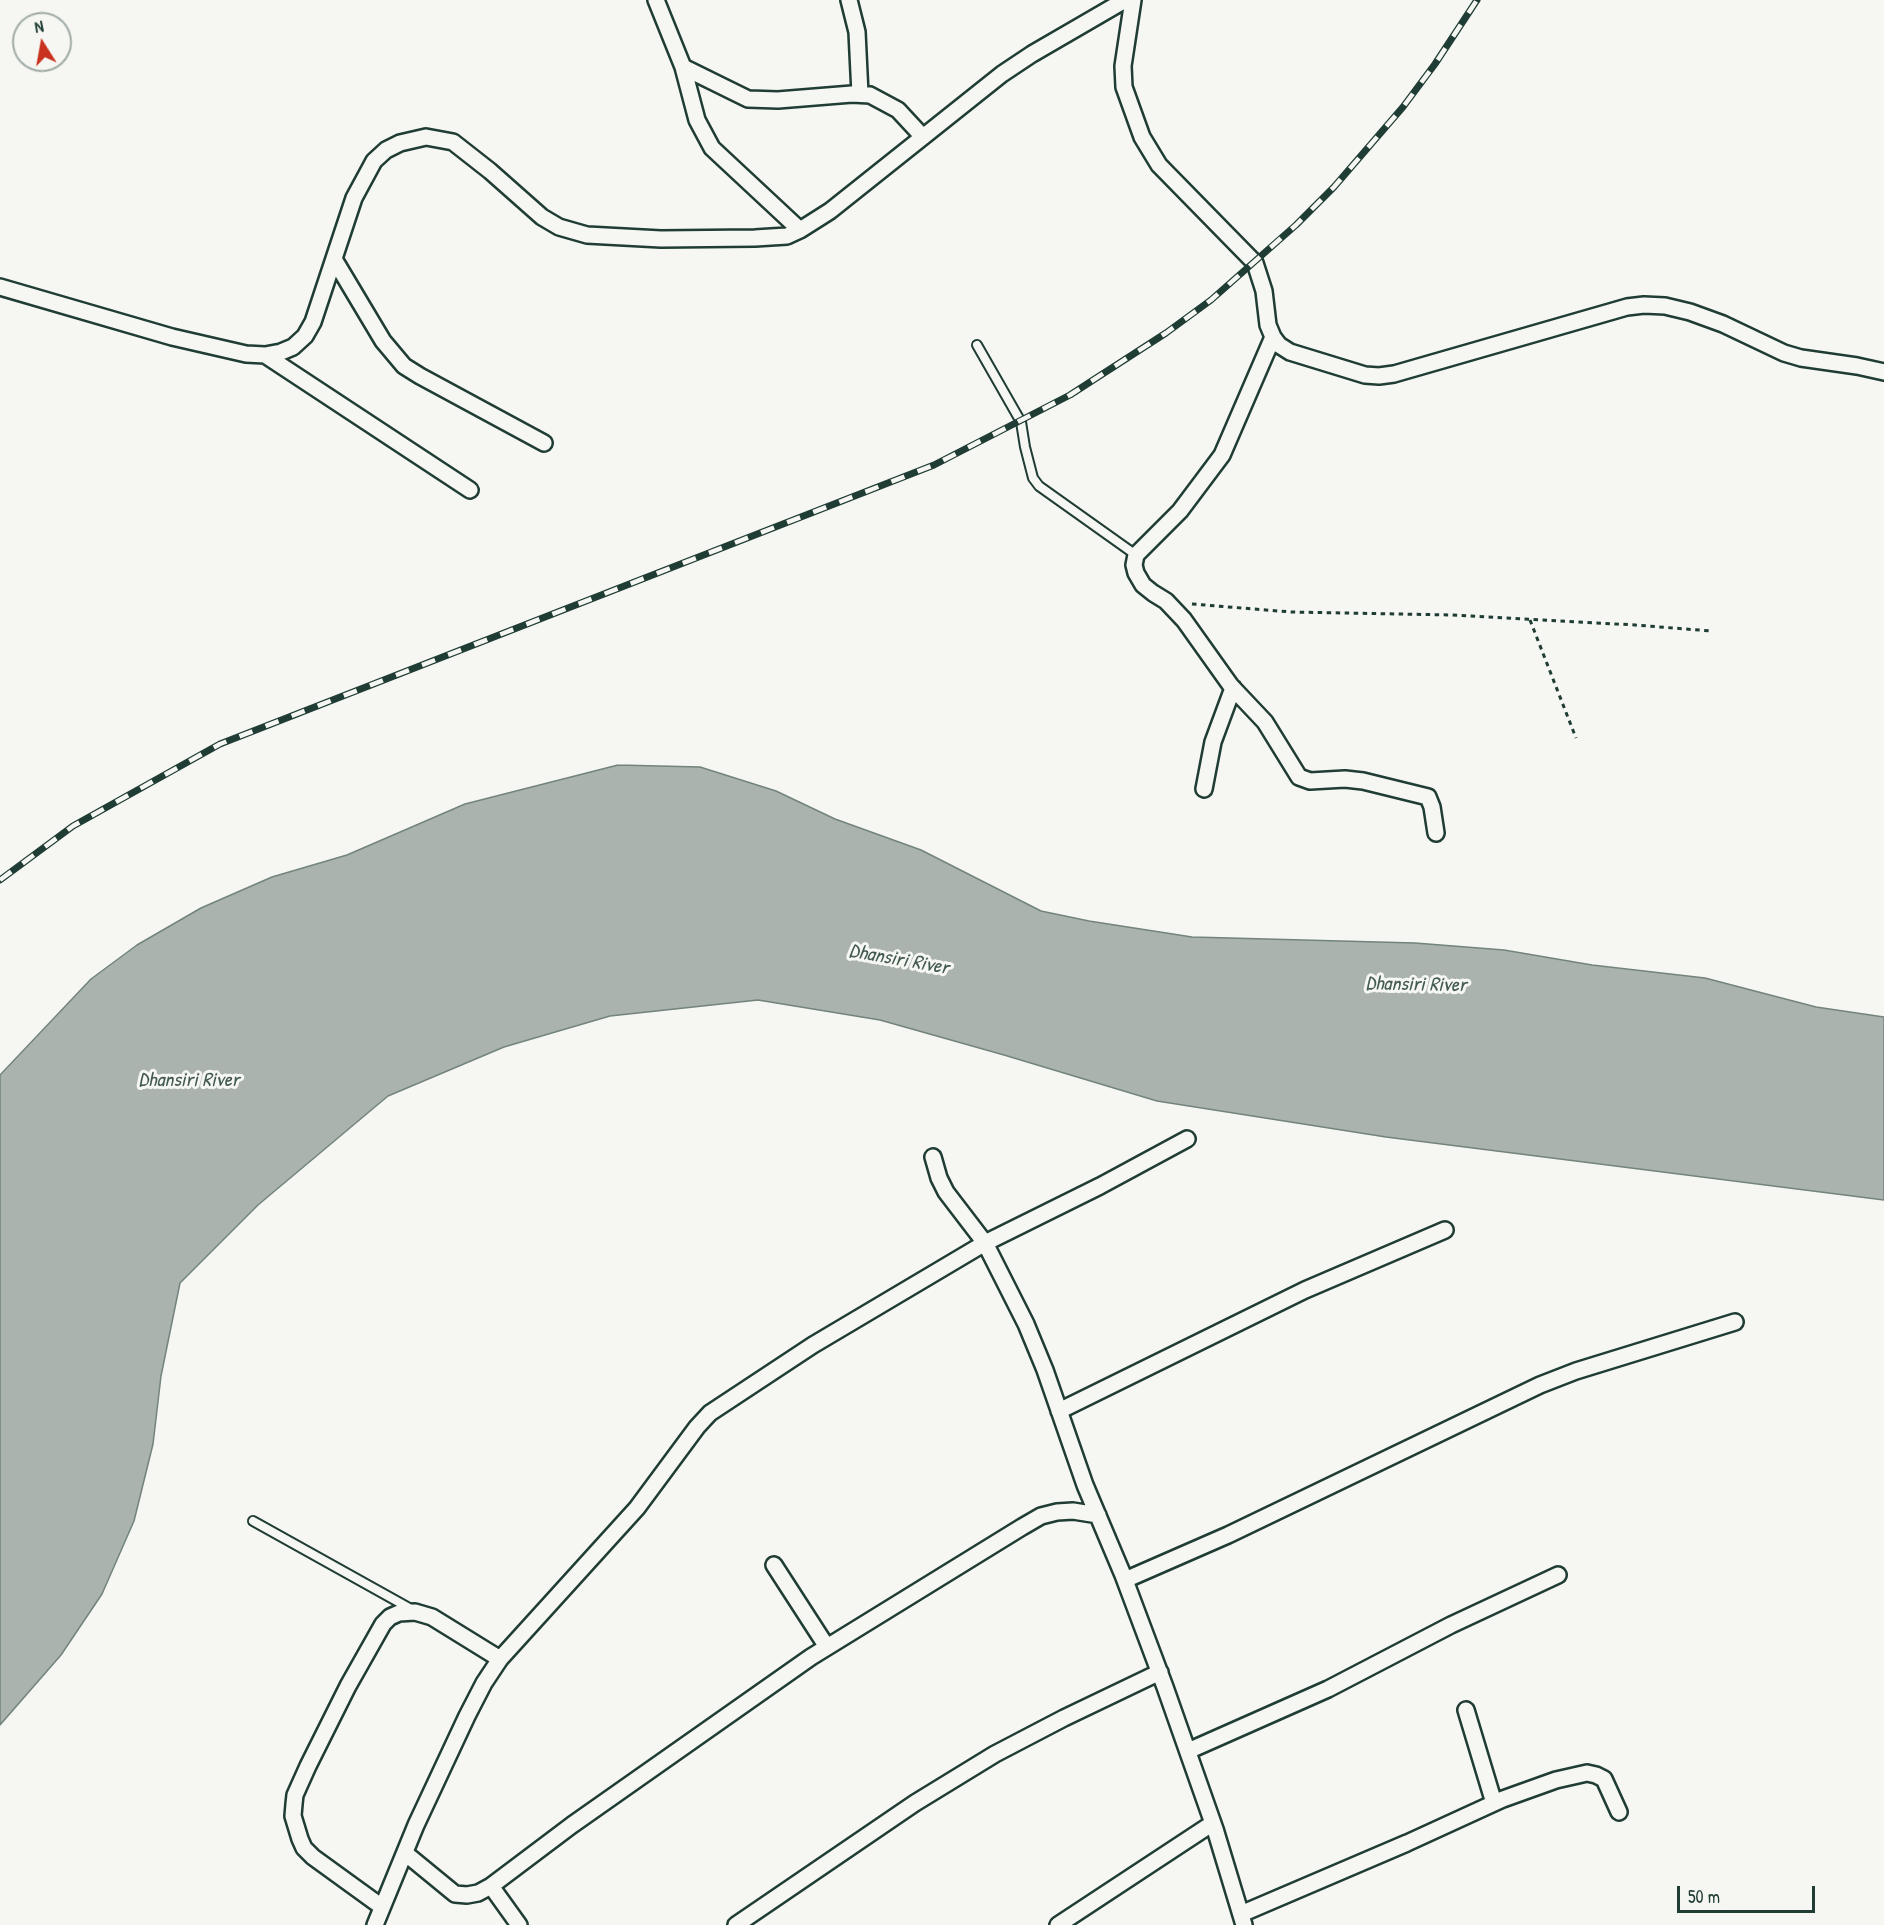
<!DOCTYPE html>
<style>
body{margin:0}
#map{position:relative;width:1884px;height:1925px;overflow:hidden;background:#f6f6f2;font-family:"Patrick Hand",sans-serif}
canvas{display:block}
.north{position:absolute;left:12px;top:12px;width:60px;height:60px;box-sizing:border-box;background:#f6f6f2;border:2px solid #a0aca6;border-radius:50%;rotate:349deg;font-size:16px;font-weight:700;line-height:24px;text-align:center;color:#1f3d34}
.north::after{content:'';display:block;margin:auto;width:21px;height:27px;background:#c8321e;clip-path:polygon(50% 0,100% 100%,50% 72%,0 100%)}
.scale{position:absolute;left:1677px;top:1886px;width:138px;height:27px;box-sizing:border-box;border:3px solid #1f3d34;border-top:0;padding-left:8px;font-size:18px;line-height:21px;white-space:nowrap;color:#1f3d34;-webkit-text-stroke:4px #f6f6f2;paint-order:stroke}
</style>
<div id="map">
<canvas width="1884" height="1925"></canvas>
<div class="north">N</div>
<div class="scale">50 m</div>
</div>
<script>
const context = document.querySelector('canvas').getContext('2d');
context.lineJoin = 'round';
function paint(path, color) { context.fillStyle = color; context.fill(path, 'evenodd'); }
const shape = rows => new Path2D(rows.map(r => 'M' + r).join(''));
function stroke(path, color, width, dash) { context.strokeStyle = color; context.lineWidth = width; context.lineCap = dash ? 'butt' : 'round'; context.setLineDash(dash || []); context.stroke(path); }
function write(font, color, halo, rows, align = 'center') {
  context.font = font + ' "Patrick Hand",sans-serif'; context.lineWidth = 6; context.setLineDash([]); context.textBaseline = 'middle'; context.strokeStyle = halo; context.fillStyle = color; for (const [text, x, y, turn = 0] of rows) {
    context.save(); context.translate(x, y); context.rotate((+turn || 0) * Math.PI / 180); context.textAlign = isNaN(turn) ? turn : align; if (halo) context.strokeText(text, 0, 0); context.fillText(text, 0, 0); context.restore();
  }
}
const water = shape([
 [618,765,700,767,776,791,835,819,921,850,1041,911,1089,921,1192,937,1415,943,1504,950,1592,965,1705,978,1816,1007,1884,1017,1884,1200,1386,1137,1157,1101,1004,1055,880,1020,758,1000,610,1016,504,1047,388,1096,258,1205,180,1283,161,1376,153,1444,134,1521,102,1594,61,1655,0,1725,0,1075,91,979,137,945,201,908,272,877,347,855,465,804,618,765]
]);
paint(water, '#aab3ae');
stroke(water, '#72847d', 1.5);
const service = shape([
 [977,345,1021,422,1025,447,1033,478,1039,486,1136,555],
 [253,1521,411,1609]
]);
const minor = shape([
 [656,0,683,67,697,120,712,148,800,230],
 [849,0,857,32,860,94],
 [1133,0,1123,66,1124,87,1142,137,1159,165,1255,263,1264,291,1268,325,1273,337,1279,345,1290,352,1365,375,1379,376,1394,374,1627,307,1644,305,1665,306,1690,312,1723,324,1784,353,1801,358,1857,366,1884,372],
 [683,67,748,99,778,100,852,94,870,95,898,110,923,137],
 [334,259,383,341,404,366,420,376,544,443],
 [0,287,172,337,246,354,265,355,281,352,293,347,305,336,313,322,354,198,374,161,386,150,400,143,426,137,453,142,490,171,542,217,559,227,587,235,661,239,755,238,787,236,800,230,830,211,1002,74,1032,54,1125,0],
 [1273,337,1222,455,1180,511,1136,555,1134,565,1136,573,1143,585,1153,593,1166,601,1184,620,1231,686,1265,722,1299,777,1310,781,1345,779,1363,781,1428,797,1432,807,1436,833],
 [265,355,470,490],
 [1204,789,1213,742,1233,688],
 [933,1157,939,1178,946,1192,985,1243,1026,1324,1045,1370,1085,1485,1123,1575,1165,1687,1215,1829,1244,1925],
 [1059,1411,1305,1290,1445,1230],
 [774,1565,827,1647],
 [1125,1580,1228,1535,1540,1385,1576,1371,1735,1322],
 [1466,1710,1494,1803],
 [1188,1751,1328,1689,1451,1625,1558,1575],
 [405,1853,455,1894,467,1895,478,1893,491,1886,572,1825,811,1657,1022,1527,1041,1516,1057,1512,1073,1511,1098,1515],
 [491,1886,519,1925],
 [382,1907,313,1857,304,1848,300,1839,293,1816,294,1804,295,1795,308,1766,348,1686,383,1624,390,1617,399,1613,415,1612,432,1617,500,1659],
 [1241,1914,1407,1843,1503,1799,1556,1780,1587,1773,1596,1775,1604,1779,1619,1812],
 [375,1925,416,1825,467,1716,484,1683,500,1659,637,1508,697,1427,710,1413,813,1345,985,1243,1100,1186,1187,1139],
 [736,1925,915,1803,995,1754,1064,1718,1160,1672],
 [1058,1925,1213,1823]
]);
stroke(service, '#1f3d34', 12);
stroke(minor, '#1f3d34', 20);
stroke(shape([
 [1192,604,1291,612,1451,615,1635,625,1711,631],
 [1530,620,1576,738]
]), '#1f3d34', 3, [4.5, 4.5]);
stroke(service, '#f6f6f2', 8);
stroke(minor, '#f6f6f2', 15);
const rail = shape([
 [0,880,73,826,220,744,934,465,1070,395,1166,333,1211,300,1296,225,1334,187,1403,107,1435,64,1477,0]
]);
stroke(rail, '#1f3d34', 7);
stroke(rail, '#f6f6f2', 4.5, [14]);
write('italic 20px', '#425a52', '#f6f6f2', [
 ["Dhansiri River",899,960,10],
 ["Dhansiri River",1416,985,1],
 ["Dhansiri River",189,1081]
]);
</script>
